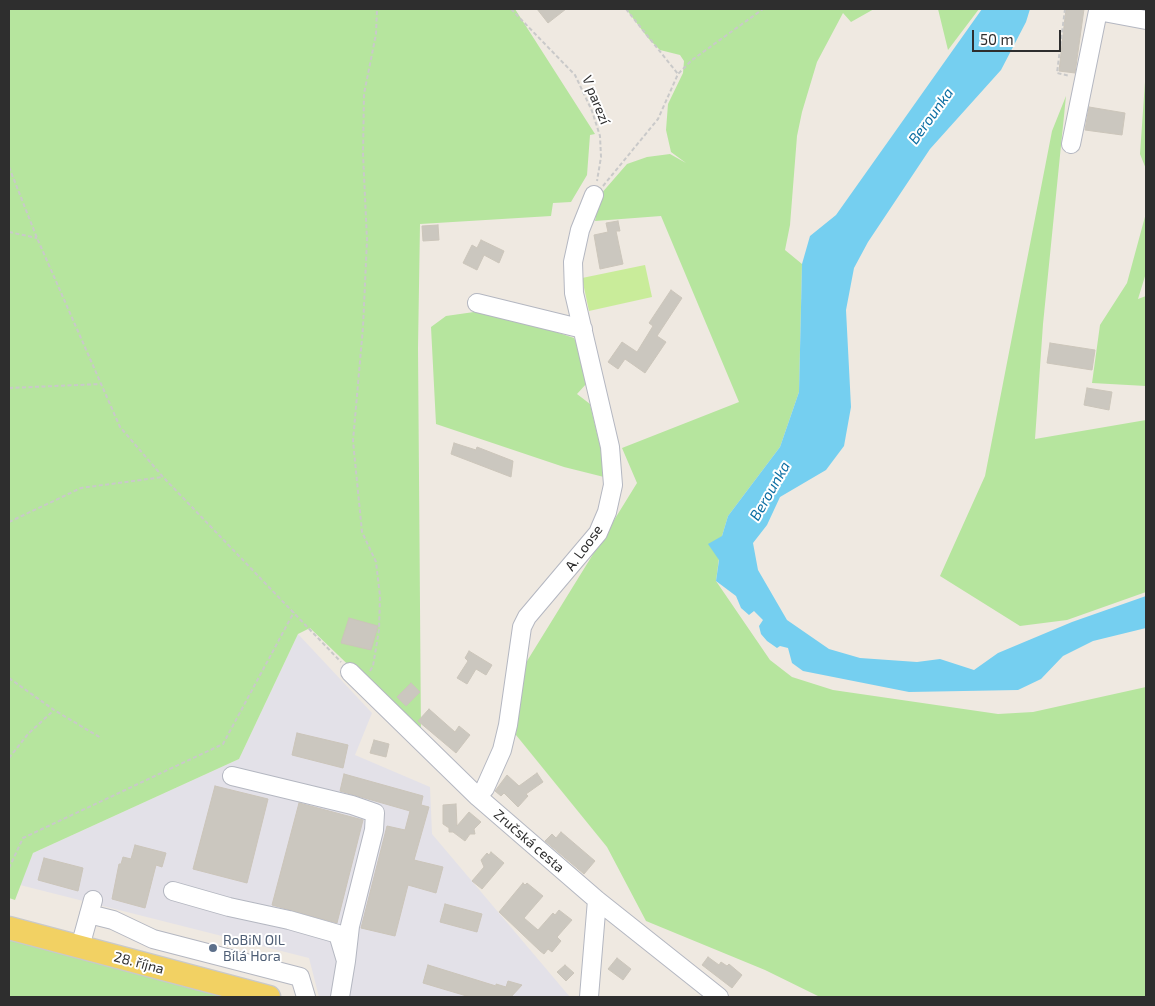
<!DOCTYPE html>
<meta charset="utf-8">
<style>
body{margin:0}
#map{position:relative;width:1155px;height:1006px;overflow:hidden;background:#efe9e1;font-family:"Exo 2",sans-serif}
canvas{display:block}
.frame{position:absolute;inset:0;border:10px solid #2e2e2e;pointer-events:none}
.scale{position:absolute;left:972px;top:30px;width:89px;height:22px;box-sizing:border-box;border:2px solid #2e2e2e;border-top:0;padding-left:6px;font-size:15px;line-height:18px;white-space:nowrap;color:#2e2e2e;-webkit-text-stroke:4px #fff;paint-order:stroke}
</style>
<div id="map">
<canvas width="1155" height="1006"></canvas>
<div class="frame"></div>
<div class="scale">50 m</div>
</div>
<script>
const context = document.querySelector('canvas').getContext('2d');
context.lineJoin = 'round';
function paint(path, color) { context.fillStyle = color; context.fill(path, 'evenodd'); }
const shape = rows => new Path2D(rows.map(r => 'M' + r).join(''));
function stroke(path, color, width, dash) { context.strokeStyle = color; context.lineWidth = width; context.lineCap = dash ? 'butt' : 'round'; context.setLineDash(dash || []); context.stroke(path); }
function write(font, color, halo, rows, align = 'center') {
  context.font = font + ' "Exo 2",sans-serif'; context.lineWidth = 4; context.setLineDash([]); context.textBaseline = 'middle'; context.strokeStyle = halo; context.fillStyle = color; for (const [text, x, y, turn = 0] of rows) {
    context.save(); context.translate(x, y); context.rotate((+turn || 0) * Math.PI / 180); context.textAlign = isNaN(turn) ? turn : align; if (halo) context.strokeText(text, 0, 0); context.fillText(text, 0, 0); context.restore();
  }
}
paint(shape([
 [298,634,372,713,355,755,430,787,432,834,570,997,319,997,309,958,20,885,33,853,239,759]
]), '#e3e1e8');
paint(shape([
 [9,9,515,9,595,134,590,135,587,175,571,202,553,203,551,216,420,224,418,348,421,735,310,628,298,634,239,759,33,853,15,900,9,898],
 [626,9,874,9,851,22,843,13,817,62,802,112,797,136,790,225,785,250,802,264,799,392,780,447,728,516,722,536,716,581,770,660,792,677,833,690,998,714,1033,712,1146,687,1146,997,820,997,765,970,646,921,607,847,516,735,519,674,637,483,622,448,739,402,661,216,595,221,600,195,627,164,647,157,670,154,686,163,671,152,666,130,668,104,683,73,684,61,680,55,660,50,648,38],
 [938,9,979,9,948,50],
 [1145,82,1146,82,1146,169,1140,154],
 [1066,96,1043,324,1035,439,1146,420,1146,592,1067,620,1020,626,940,576,985,476,1052,131],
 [1146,213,1146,273,1138,299,1146,296,1146,386,1092,383,1100,325,1127,283],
 [474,312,511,317,574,338,580,350,587,383,577,394,590,404,606,471,604,477,564,467,436,424,431,327,446,316],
 [9,939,228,997,9,997]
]), '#b6e59e');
paint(shape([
 [645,265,652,297,589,311,582,278]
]), '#c9ec9a');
paint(shape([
 [982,9,1030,9,1026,22,1001,70,930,149,868,242,854,268,846,310,851,407,844,446,826,470,780,497,767,525,753,543,758,570,787,620,829,649,860,658,917,662,940,659,974,670,998,653,1072,622,1146,596,1146,628,1093,641,1063,656,1041,679,1018,690,909,692,803,671,792,663,788,648,780,646,777,648,767,641,761,634,759,626,763,620,754,611,749,615,741,608,736,596,716,581,719,560,708,544,722,536,728,516,780,447,799,392,802,264,810,236,836,215]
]), '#75cff0');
const building = shape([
 [537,9,566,9,548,23,537,9],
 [1066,9,1084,9,1075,73,1059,71,1066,9],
 [1089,107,1125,113,1122,135,1085,130,1089,107],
 [618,221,620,231,616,231,623,264,600,269,594,235,608,232,606,223,618,221],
 [438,225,439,240,423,241,422,226,438,225],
 [481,240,504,251,499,263,484,255,477,270,463,263,472,245,477,248,481,240],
 [671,290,682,298,657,336,666,342,645,373,625,359,618,369,608,362,622,342,637,352,653,326,649,323,671,290],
 [1050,343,1095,350,1092,370,1047,363,1050,343],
 [1087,388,1112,392,1109,410,1084,405,1087,388],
 [454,443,476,450,477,447,513,461,511,477,451,454,454,443],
 [349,618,378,626,371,650,341,643,349,618],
 [469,651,492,665,486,675,476,669,467,684,457,678,468,661,465,658,469,651],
 [411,683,420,692,406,706,397,697,411,683],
 [429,709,455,732,459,726,470,735,456,753,418,721,429,709],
 [297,733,348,745,343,768,292,755,297,733],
 [374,740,389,744,386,757,370,753,374,740],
 [537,773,543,782,526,794,528,796,518,807,504,793,501,796,495,791,507,775,519,786,537,773],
 [344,774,423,796,421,805,429,807,414,860,443,867,436,893,408,885,395,936,361,928,387,826,405,830,410,811,340,791,344,774],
 [215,786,268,799,247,883,193,869,215,786],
 [299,803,363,820,337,923,272,905,299,803],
 [456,804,457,826,469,812,481,822,474,829,475,834,470,834,465,841,453,832,449,832,449,828,443,824,443,805,456,804],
 [561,832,595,861,584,874,545,841,552,834,556,838,561,832],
 [135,845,166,853,162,867,156,865,145,908,112,899,119,864,121,864,123,857,131,859,135,845],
 [491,852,504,863,482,889,472,881,484,867,481,860,487,853,489,855,491,852],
 [44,858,83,868,78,891,38,880,44,858],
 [523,883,525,885,527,883,543,896,524,918,538,930,553,913,555,915,559,910,572,920,557,937,561,941,552,952,548,949,544,954,540,951,499,912,523,883],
 [445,904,482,914,477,932,440,922,445,904],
 [708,957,719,965,721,962,727,966,729,964,742,975,732,988,702,965,708,957],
 [617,958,631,969,623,980,608,969,617,958],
 [428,965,496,986,496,984,506,987,508,981,522,985,511,997,470,997,423,983,428,965],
 [565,965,574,973,566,981,557,972,565,965]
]);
paint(building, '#cbc7bf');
stroke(building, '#cbc5ba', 1);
const minor = shape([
 [1071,144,1098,11,1146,20],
 [477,303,583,329],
 [350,672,478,797,597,900,719,997],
 [232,776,352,805,375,813,374,830,350,926,346,961],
 [478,797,485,788,502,750,508,725,522,627,527,617,598,533,607,512,613,485,610,447,574,293,573,262,580,230,594,195],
 [173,891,229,907,289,920,338,934,346,961,340,997],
 [89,914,113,920,153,939,300,977,306,997],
 [80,947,93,900],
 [589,997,597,900]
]);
const major = shape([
 [9,928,269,997]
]);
stroke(minor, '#b4b7c1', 20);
stroke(major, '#c9c9c9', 25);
stroke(shape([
 [511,9,575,75,592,111,600,136,601,157,597,181],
 [626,9,678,74],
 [1065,9,1057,73,1070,76],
 [9,167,37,238,120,427,163,477,341,662],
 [603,186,658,119,678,74,692,60,763,9],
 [9,232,37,238],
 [9,388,101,384],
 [9,522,81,488,163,477],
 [370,671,373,666,379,630,380,596,376,562,362,532,353,441,363,327,367,240,363,154,364,94,376,34,377,9],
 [9,678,54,710,101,738],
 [9,758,28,734,53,711],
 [9,868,23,838,223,744,294,612]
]), '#c9c9c9', 2, [4, 2.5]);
stroke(minor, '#fff', 18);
stroke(major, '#f2d163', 22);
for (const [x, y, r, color] of [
 [213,948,5,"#5c6f8a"]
]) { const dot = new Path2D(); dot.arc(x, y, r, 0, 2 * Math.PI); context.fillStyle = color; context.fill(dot); stroke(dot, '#fff', 2); }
write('14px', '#2e2e2e', '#fff', [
 ["V parezí",596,100,68],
 ["A. Loose",584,548,-54],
 ["Zručská cesta",529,841,41],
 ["28. října",139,963,15]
]);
write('14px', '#4e5e75', '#fff', [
 ["RoBiN OIL",223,940],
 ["Bílá Hora",223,956]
], 'left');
write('italic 15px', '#0d6fa3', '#fff', [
 ["Berounka",931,116,-54],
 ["Berounka",770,491,-60]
]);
</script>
